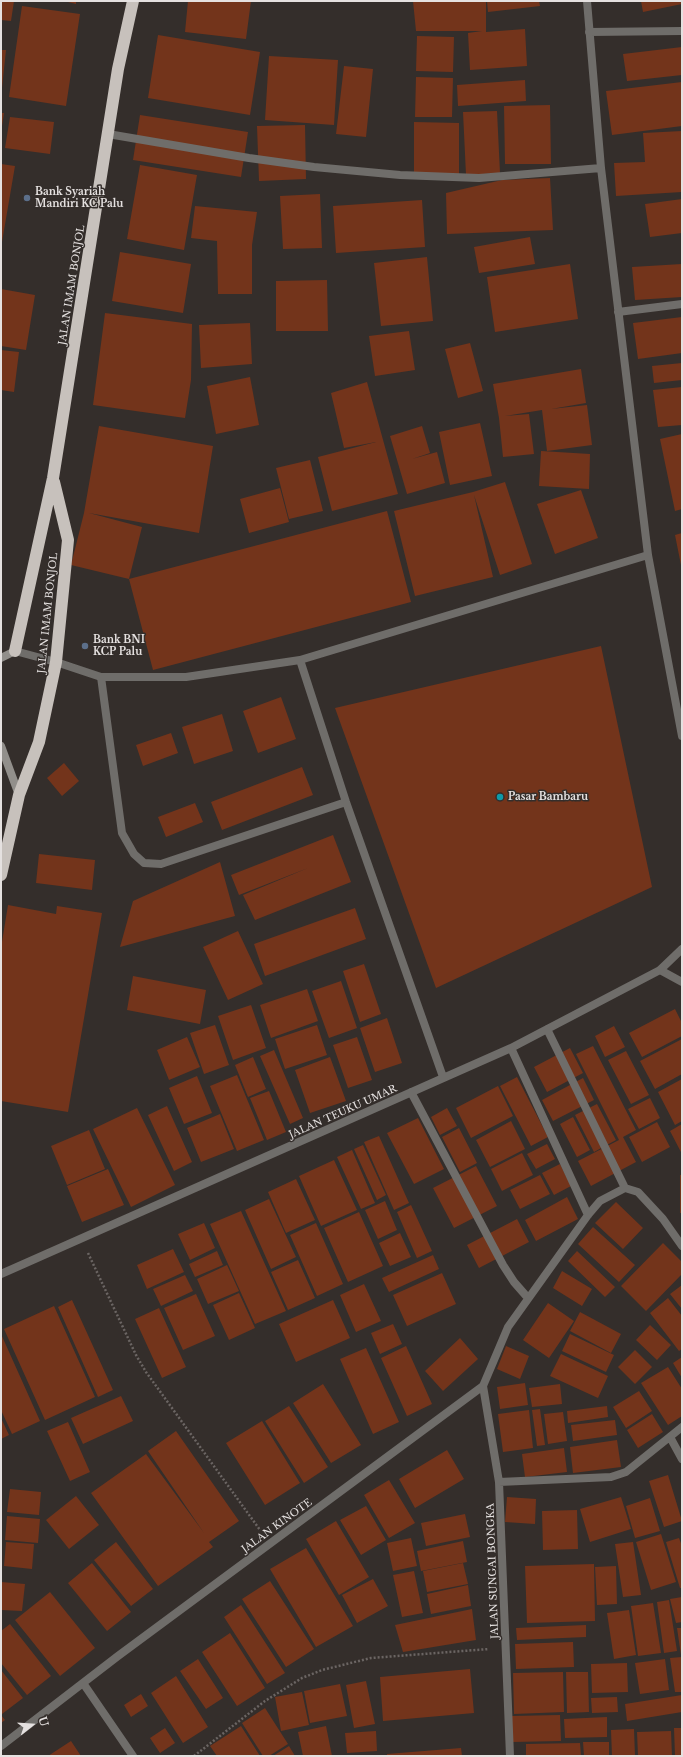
<!DOCTYPE html>
<style>
body{margin:0}
#map{position:relative;width:683px;height:1757px;overflow:hidden;background:#342e2b;font-family:"Libre Baskerville",serif}
canvas{display:block}
.frame{position:absolute;inset:0;border:2px solid #e5e1e0;pointer-events:none}
.north{position:absolute;left:12px;top:1705px;width:40px;height:40px;-webkit-text-stroke:3px #342e2b;paint-order:stroke;rotate:73deg;font-size:11px;font-weight:700;line-height:16px;text-align:center;color:#e5e1e0}
.north::after{content:'';display:block;margin:auto;width:14px;height:18px;background:#e5e1e0;clip-path:polygon(50% 0,100% 100%,50% 72%,0 100%)}
</style>
<div id="map">
<canvas width="683" height="1757"></canvas>
<div class="frame"></div>
<div class="north">U</div>
</div>
<script>
const context = document.querySelector('canvas').getContext('2d');
context.lineJoin = 'round';
function paint(path, color) { context.fillStyle = color; context.fill(path, 'evenodd'); }
const shape = rows => new Path2D(rows.map(r => 'M' + r).join(''));
function stroke(path, color, width, dash) { context.strokeStyle = color; context.lineWidth = width; context.lineCap = dash ? 'butt' : 'round'; context.setLineDash(dash || []); context.stroke(path); }
function write(font, color, halo, rows, align = 'center') {
  context.font = font + ' "Libre Baskerville",serif'; context.lineWidth = 3; context.setLineDash([]); context.textBaseline = 'middle'; context.strokeStyle = halo; context.fillStyle = color; for (const [text, x, y, turn = 0] of rows) {
    context.save(); context.translate(x, y); context.rotate((+turn || 0) * Math.PI / 180); context.textAlign = isNaN(turn) ? turn : align; if (halo) context.strokeText(text, 0, 0); context.fillText(text, 0, 0); context.restore();
  }
}
paint(shape([
 [1,1,14,1,11,21,1,20],
 [64,1,76,1,76,4],
 [188,1,251,1,246,39,185,32],
 [413,1,486,1,486,32,525,29,527,66,470,70,468,33,482,31,416,31],
 [487,1,539,1,540,6,488,12],
 [641,1,682,1,682,4,643,12],
 [22,6,80,14,66,106,9,97],
 [158,35,260,52,250,115,148,98],
 [417,36,454,37,453,72,416,71],
 [682,47,682,75,627,81,623,54],
 [1,50,6,50,2,88,1,87],
 [269,56,338,60,334,125,265,120],
 [344,66,373,69,366,137,336,134],
 [416,77,453,78,452,117,415,117],
 [525,80,526,101,458,106,457,85],
 [682,82,682,126,612,135,606,91],
 [550,105,551,164,505,164,504,106],
 [497,111,500,173,466,175,463,112],
 [1,113,4,113,2,126,1,126],
 [140,115,248,132,241,177,133,160],
 [10,117,54,122,50,154,5,148],
 [414,122,459,123,459,174,414,173],
 [305,125,306,179,259,181,257,126],
 [682,131,682,192,616,196,614,163,645,162,643,133],
 [1,164,15,166,2,242,1,242],
 [140,165,197,175,184,250,127,239],
 [550,178,553,230,447,234,446,193,502,180],
 [320,194,322,248,283,249,280,196],
 [682,199,682,233,650,237,645,204],
 [422,200,425,247,336,253,333,206],
 [195,206,257,212,252,245,252,294,218,294,217,241,191,238],
 [530,237,535,264,479,273,474,247],
 [120,252,191,264,183,313,112,301],
 [427,257,433,321,381,326,374,263],
 [570,264,578,319,495,332,487,277],
 [682,264,682,297,635,300,632,267],
 [327,280,328,331,276,331,276,281],
 [1,289,35,295,26,350,1,346],
 [105,313,192,324,191,380,185,418,93,405],
 [682,317,682,353,638,359,633,323],
 [250,323,252,364,201,368,199,325],
 [409,331,415,370,375,376,369,336],
 [470,343,483,391,458,398,445,349],
 [1,350,19,352,14,392,1,390],
 [682,363,682,380,654,383,652,366],
 [581,369,586,403,551,409,587,405,592,445,547,451,542,410,505,416,529,414,534,454,503,457,499,418,493,384],
 [250,377,259,425,216,434,207,386],
 [367,382,398,494,332,511,318,457,376,442,344,448,331,393],
 [682,387,682,425,658,427,653,390],
 [480,423,492,476,450,485,439,432],
 [99,426,213,446,199,533,89,513,142,527,129,579,387,511,411,602,153,670,129,579,71,565,84,513],
 [422,426,430,453,412,459,437,452,445,483,407,494,390,436],
 [682,434,682,509,675,511,660,439],
 [541,451,590,454,589,489,539,486],
 [310,460,323,511,289,519,276,468],
 [505,482,532,564,500,575,474,495,493,577,415,596,394,511,473,492],
 [280,488,289,522,249,533,240,499],
 [581,490,598,538,555,554,537,504],
 [682,533,682,565,681,565,675,535],
 [601,646,652,887,436,988,335,708],
 [281,697,296,739,258,753,243,711],
 [222,714,233,751,194,764,182,727],
 [171,733,178,753,143,766,136,745],
 [64,763,79,781,62,796,47,778],
 [302,767,313,795,222,830,211,802],
 [195,803,203,822,166,837,158,817],
 [333,835,351,882,255,920,243,895,308,868,239,895,231,875],
 [39,854,95,860,92,890,36,883],
 [220,862,235,916,120,947,133,901],
 [8,905,56,914,57,906,102,913,68,1112,1,1101,1,948],
 [355,908,366,939,265,976,254,944],
 [238,931,263,984,228,1000,203,947],
 [364,964,381,1014,360,1022,343,971],
 [133,976,206,990,200,1024,127,1010],
 [341,981,357,1028,329,1038,312,991],
 [307,989,318,1021,271,1038,260,1005],
 [251,1005,266,1048,233,1060,218,1016],
 [675,1009,682,1023,682,1036,642,1057,629,1033],
 [387,1018,402,1063,375,1072,360,1028],
 [215,1025,229,1065,204,1074,190,1033],
 [317,1025,327,1055,285,1069,275,1039],
 [614,1026,625,1047,605,1057,595,1036],
 [187,1037,200,1067,169,1080,157,1050],
 [357,1037,372,1080,348,1088,333,1045],
 [682,1039,682,1074,655,1089,640,1061],
 [593,1046,636,1130,623,1137,636,1162,591,1186,578,1161,619,1140,576,1054],
 [570,1048,583,1073,547,1092,534,1067],
 [274,1050,303,1118,290,1124,260,1056],
 [626,1051,649,1095,631,1104,608,1060],
 [253,1057,266,1089,248,1097,235,1065],
 [330,1057,346,1101,310,1113,295,1070],
 [237,1075,264,1140,237,1151,210,1086],
 [197,1076,212,1113,184,1124,169,1088],
 [517,1077,548,1137,531,1146,500,1086],
 [583,1078,594,1100,553,1121,542,1100],
 [682,1079,682,1121,675,1125,658,1092],
 [498,1086,513,1116,471,1138,456,1108],
 [269,1091,286,1132,267,1140,250,1098],
 [650,1098,660,1118,639,1129,628,1109],
 [597,1104,616,1140,594,1152,575,1115],
 [167,1106,192,1162,174,1171,148,1115],
 [137,1108,175,1185,131,1207,93,1129],
 [447,1108,457,1126,440,1135,431,1117],
 [220,1114,234,1149,201,1162,187,1128],
 [573,1117,590,1150,577,1157,560,1124],
 [418,1118,444,1169,414,1184,387,1133],
 [511,1121,525,1149,490,1167,476,1140],
 [657,1122,670,1147,642,1162,629,1137],
 [682,1124,682,1154,670,1131],
 [459,1128,477,1163,460,1172,442,1137],
 [89,1130,105,1169,67,1185,51,1146],
 [379,1136,409,1203,394,1210,364,1142],
 [547,1144,555,1159,536,1169,527,1154],
 [363,1145,386,1195,377,1200,354,1149],
 [352,1150,375,1203,361,1209,337,1157],
 [522,1153,533,1175,502,1191,491,1169],
 [334,1160,357,1210,321,1226,299,1176],
 [560,1164,571,1186,554,1195,542,1173],
 [476,1166,497,1206,454,1228,433,1188],
 [108,1169,124,1205,82,1222,67,1186],
 [540,1175,550,1194,520,1209,510,1190],
 [680,1175,682,1175,682,1213,680,1213],
 [296,1179,315,1220,286,1233,268,1192],
 [567,1197,578,1219,536,1241,525,1220],
 [269,1199,296,1257,271,1269,245,1210],
 [385,1201,397,1230,378,1239,365,1210],
 [616,1202,643,1228,623,1249,595,1223],
 [411,1205,432,1251,417,1258,397,1212],
 [241,1211,286,1311,255,1324,210,1224],
 [359,1212,383,1266,348,1282,324,1228],
 [517,1219,529,1242,479,1268,467,1245],
 [204,1223,215,1248,190,1260,178,1234],
 [316,1223,343,1284,317,1296,290,1235],
 [593,1227,635,1265,619,1282,578,1244],
 [400,1233,411,1257,390,1266,379,1243],
 [663,1243,682,1262,682,1274,646,1311,621,1286],
 [173,1249,184,1272,147,1289,137,1265],
 [217,1251,223,1265,195,1277,189,1264],
 [577,1251,615,1287,605,1297,568,1261],
 [433,1255,439,1269,389,1292,382,1278],
 [298,1260,315,1298,288,1310,271,1272],
 [227,1265,239,1291,208,1304,197,1279],
 [562,1271,592,1289,582,1306,553,1288],
 [442,1273,456,1304,407,1326,393,1295],
 [185,1275,193,1291,161,1306,153,1289],
 [364,1284,381,1321,356,1332,340,1295],
 [682,1285,682,1309,670,1294],
 [239,1293,255,1328,229,1340,213,1305],
 [196,1294,215,1336,183,1350,164,1308],
 [668,1298,682,1316,682,1349,679,1351,650,1313],
 [72,1300,113,1390,98,1397,58,1307],
 [333,1300,350,1338,296,1362,279,1324],
 [548,1303,574,1321,549,1358,523,1340],
 [54,1306,95,1397,45,1420,4,1329],
 [159,1308,186,1367,162,1378,135,1319],
 [580,1312,621,1334,611,1353,570,1331],
 [393,1324,402,1344,380,1354,371,1333],
 [650,1325,671,1345,657,1360,636,1340],
 [1,1334,40,1421,12,1434,1,1410],
 [570,1334,614,1355,606,1372,562,1351],
 [460,1338,478,1359,443,1391,425,1371],
 [406,1346,432,1404,407,1416,381,1358],
 [506,1346,529,1356,520,1379,497,1369],
 [366,1348,399,1422,373,1434,340,1359],
 [635,1350,652,1367,635,1384,618,1367],
 [561,1354,608,1376,598,1398,550,1376],
 [682,1357,682,1378,673,1363],
 [668,1367,682,1389,682,1416,668,1425,641,1383],
 [525,1383,528,1405,500,1409,497,1387],
 [323,1384,361,1445,331,1463,293,1403],
 [560,1384,562,1404,532,1407,529,1388],
 [639,1391,652,1411,626,1428,613,1407],
 [121,1396,133,1421,83,1444,71,1418],
 [289,1406,328,1467,304,1483,265,1421],
 [607,1406,608,1417,568,1423,567,1411],
 [540,1409,545,1445,537,1446,532,1410],
 [529,1410,533,1448,503,1452,498,1414],
 [563,1412,567,1441,548,1444,544,1414],
 [652,1414,663,1432,638,1448,627,1430],
 [1,1418,9,1435,1,1439],
 [615,1420,617,1435,573,1441,571,1425],
 [262,1421,300,1483,265,1505,226,1443],
 [68,1422,90,1472,70,1481,47,1431],
 [176,1431,239,1521,209,1542,213,1547,158,1586,91,1493,146,1454,204,1533,148,1451],
 [617,1440,621,1467,573,1473,570,1447],
 [564,1448,567,1472,525,1477,522,1454],
 [447,1450,464,1479,415,1508,399,1479],
 [668,1475,682,1521,664,1527,649,1481],
 [389,1480,415,1523,389,1538,364,1495],
 [10,1489,41,1492,39,1515,7,1512],
 [76,1496,99,1525,69,1549,46,1520],
 [507,1497,536,1499,535,1524,505,1522],
 [621,1497,631,1529,590,1542,580,1509],
 [650,1498,660,1531,635,1538,626,1506],
 [366,1506,386,1540,361,1555,340,1520],
 [577,1510,578,1549,543,1550,542,1511],
 [465,1514,470,1537,426,1546,421,1523],
 [7,1516,40,1519,38,1543,5,1540],
 [336,1521,369,1577,339,1595,306,1539],
 [661,1534,676,1582,651,1590,636,1542],
 [411,1538,417,1566,393,1571,387,1543],
 [679,1538,682,1546,682,1588,680,1588,666,1542],
 [463,1541,467,1562,421,1571,417,1551],
 [6,1542,34,1544,32,1569,4,1566],
 [116,1542,153,1589,131,1606,94,1560],
 [633,1542,641,1595,623,1597,615,1544],
 [306,1548,353,1626,316,1647,270,1569],
 [92,1563,131,1612,107,1631,68,1583],
 [463,1563,468,1584,427,1592,423,1571],
 [594,1564,595,1621,527,1623,525,1566],
 [616,1566,617,1604,597,1605,595,1567],
 [414,1571,423,1613,402,1617,393,1575],
 [373,1579,388,1606,357,1623,342,1595],
 [270,1581,314,1649,286,1667,242,1599],
 [1,1582,25,1584,22,1611,1,1610],
 [468,1585,471,1606,431,1614,427,1594],
 [50,1592,95,1648,60,1676,15,1620],
 [682,1597,682,1622,676,1623,670,1599],
 [669,1600,677,1651,664,1653,657,1602],
 [653,1603,661,1653,638,1656,631,1606],
 [241,1605,285,1673,267,1684,224,1617],
 [472,1609,476,1640,403,1652,395,1625],
 [629,1610,636,1655,614,1659,607,1613],
 [10,1624,51,1676,27,1695,1,1663,1,1631],
 [586,1625,586,1637,517,1640,516,1628],
 [677,1628,682,1628,682,1655,681,1655],
 [230,1633,265,1688,237,1706,202,1652],
 [573,1642,574,1667,516,1669,515,1644],
 [682,1657,682,1692,675,1692,670,1658],
 [198,1659,223,1698,206,1709,180,1671],
 [665,1659,669,1690,640,1694,635,1663],
 [627,1663,628,1692,592,1693,591,1664],
 [470,1669,474,1713,383,1721,380,1677],
 [1,1670,23,1698,2,1714,1,1712],
 [563,1672,564,1712,514,1714,513,1673],
 [566,1672,588,1672,589,1712,567,1713],
 [176,1676,208,1727,183,1743,151,1693],
 [366,1681,375,1724,354,1728,346,1685],
 [340,1684,347,1716,310,1723,304,1691],
 [302,1692,309,1725,281,1731,275,1697],
 [141,1694,148,1706,131,1717,124,1705],
 [682,1695,682,1712,627,1721,625,1704],
 [617,1697,618,1712,592,1713,591,1698],
 [265,1708,288,1744,269,1756,263,1756,242,1723],
 [1,1715,5,1720,1,1723],
 [560,1715,561,1741,512,1742,511,1716],
 [607,1717,607,1737,565,1738,564,1719],
 [241,1726,260,1756,217,1756,210,1746],
 [326,1726,332,1756,303,1756,298,1732],
 [165,1728,175,1743,160,1753,150,1738],
 [674,1728,682,1728,682,1756,675,1756],
 [634,1729,635,1756,612,1756,611,1730],
 [376,1731,377,1751,347,1753,345,1733],
 [671,1731,672,1756,638,1756,637,1732],
 [71,1741,81,1756,48,1756],
 [583,1742,609,1742,609,1756,584,1756],
 [580,1743,581,1756,526,1756,526,1744],
 [289,1746,295,1756,273,1756],
 [461,1748,462,1756,387,1756,387,1754]
]), '#73341b');
stroke(shape([
 [88,1253,136,1355,146,1372,260,1530],
 [194,1756,265,1701,302,1678,322,1670,371,1658,489,1649]
]), '#6b6563', 2.5, [2, 2]);
stroke(shape([
 [587,1,601,168,648,555,682,736],
 [589,32,682,31],
 [108,134,249,158,314,167,400,175,479,178,601,168],
 [618,312,682,304],
 [15,651,56,662,101,677,186,677,300,660,648,555],
 [300,660,346,802,443,1077],
 [101,677,122,833,134,854,144,863,161,864,346,802],
 [660,970,682,982],
 [547,1029,625,1188],
 [511,1048,588,1215],
 [411,1092,503,1265,514,1282,528,1298],
 [1,1274,511,1048,660,970,682,949],
 [483,1386,499,1482,510,1756],
 [670,1437,682,1459],
 [499,1482,611,1477,626,1472,682,1427],
 [83,1683,133,1756],
 [1,1746,118,1656,483,1386,508,1327,588,1215,600,1201,625,1188,638,1192,663,1219,682,1246]
]), '#6f6d6a', 8);
stroke(shape([
 [1,658,15,651],
 [1,746,19,795]
]), '#928f8b', 8);
stroke(shape([
 [15,651,53,478,118,69,133,1],
 [1,875,19,795,39,742,56,662,68,540,54,482]
]), '#c7c1bc', 12);
for (const [x, y, r, color] of [
 [27,198,4,"#5c6f8a"],
 [85,646,4,"#5c6f8a"],
 [500,797,4,"#0f9aa8"]
]) { const dot = new Path2D(); dot.arc(x, y, r, 0, 2 * Math.PI); context.fillStyle = color; context.fill(dot); stroke(dot, '#342e2b', 1.5); }
write('bold 10px', '#e5e1e0', '#342e2b', [
 ["Bank Syariah",35,192],
 ["Mandiri KC Palu",35,204],
 ["Bank BNI",93,640],
 ["KCP Palu",93,652],
 ["Pasar Bambaru",508,797]
], 'left');
write('10px', '#e5e1e0', '#342e2b', [
 ["JALAN IMAM BONJOL",72,285,-81],
 ["JALAN IMAM BONJOL",48,613,-84],
 ["JALAN TEUKU UMAR",343,1112,-24],
 ["JALAN KINOTE",277,1526,-36],
 ["JALAN SUNGAI BONGKA",493,1571,-92]
]);
</script>
